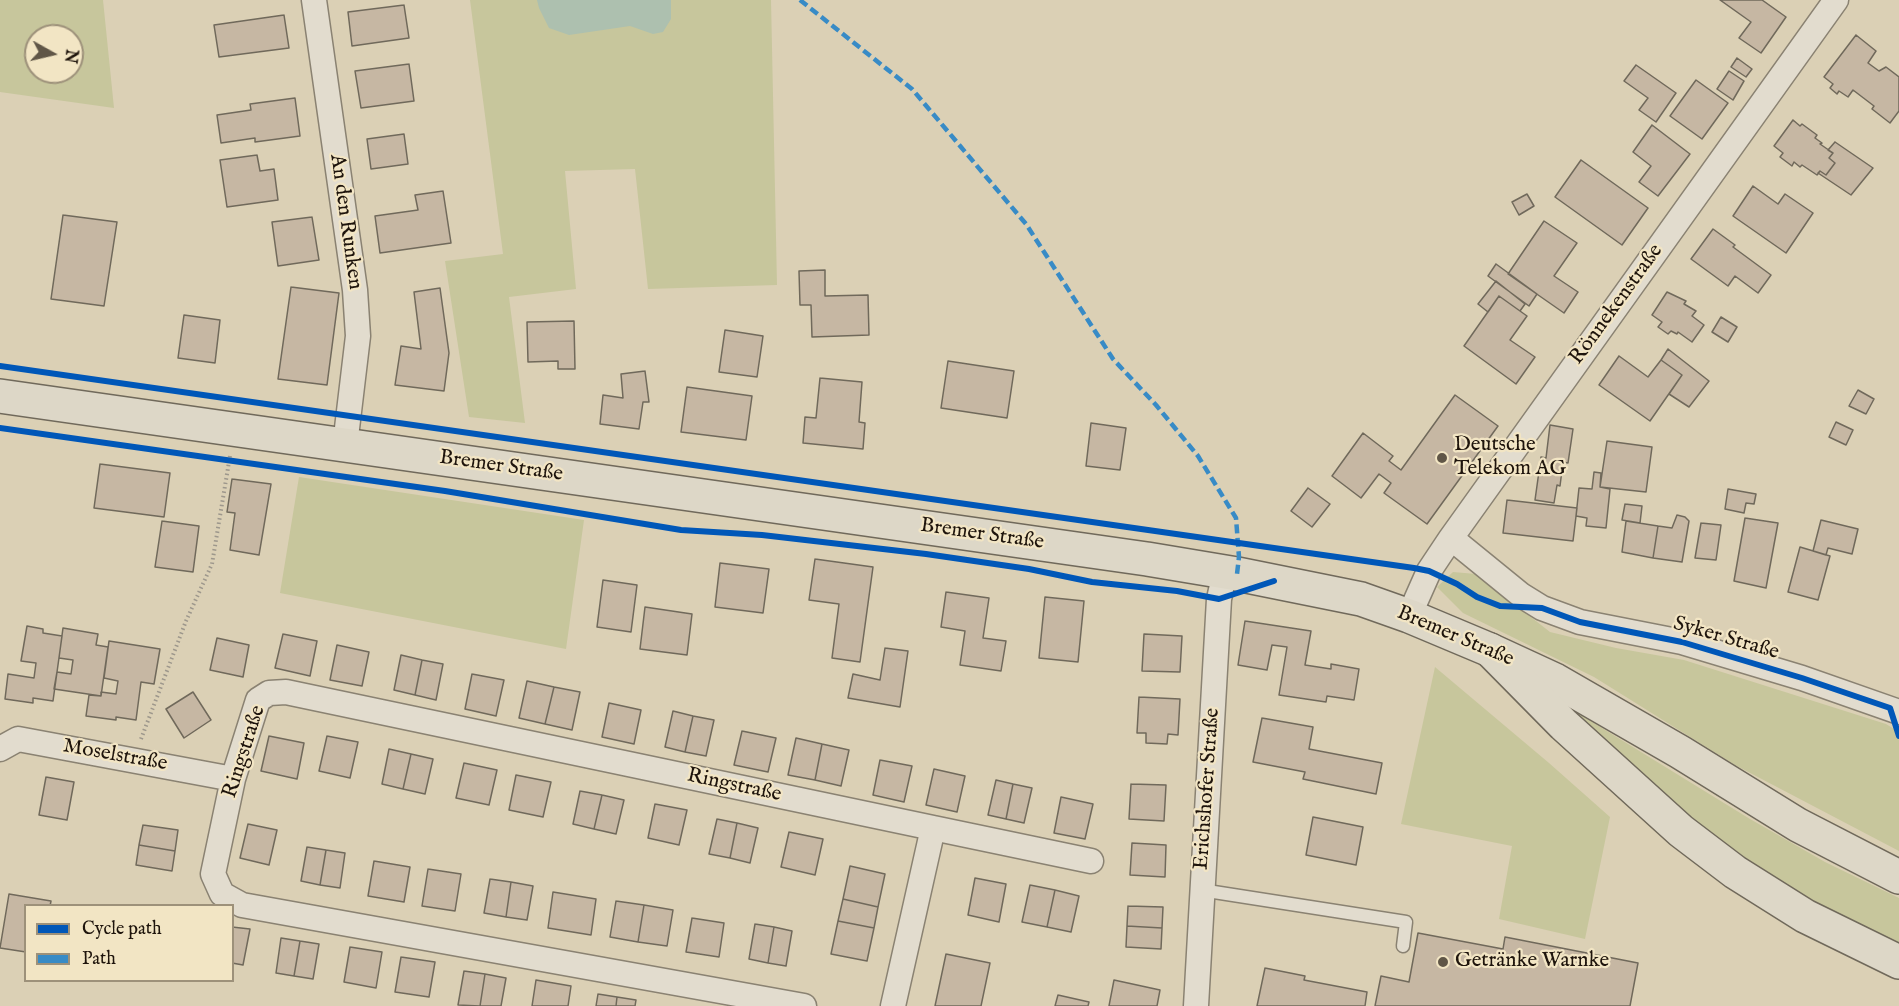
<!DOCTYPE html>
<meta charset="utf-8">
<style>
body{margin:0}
#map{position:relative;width:1899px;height:1006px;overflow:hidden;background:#dbd0b5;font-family:"IM FELL English",serif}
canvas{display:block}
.legend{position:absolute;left:24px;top:904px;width:210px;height:78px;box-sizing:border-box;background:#f2e5c4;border:2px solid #9d917a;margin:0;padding:8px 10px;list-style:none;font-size:18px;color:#1e140c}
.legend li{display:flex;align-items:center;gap:12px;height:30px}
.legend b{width:30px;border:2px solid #9d917a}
.north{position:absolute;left:24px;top:24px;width:60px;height:60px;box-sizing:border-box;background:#f2e5c4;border:2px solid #9d917a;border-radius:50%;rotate:98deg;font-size:16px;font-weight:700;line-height:24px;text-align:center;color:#1e140c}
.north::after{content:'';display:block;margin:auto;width:21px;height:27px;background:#605647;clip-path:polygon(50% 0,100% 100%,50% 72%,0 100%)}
</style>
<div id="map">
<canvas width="1899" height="1006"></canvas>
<ul class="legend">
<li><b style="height:8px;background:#0057b8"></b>Cycle path</li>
<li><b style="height:8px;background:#388bc6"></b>Path</li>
</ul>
<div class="north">N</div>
</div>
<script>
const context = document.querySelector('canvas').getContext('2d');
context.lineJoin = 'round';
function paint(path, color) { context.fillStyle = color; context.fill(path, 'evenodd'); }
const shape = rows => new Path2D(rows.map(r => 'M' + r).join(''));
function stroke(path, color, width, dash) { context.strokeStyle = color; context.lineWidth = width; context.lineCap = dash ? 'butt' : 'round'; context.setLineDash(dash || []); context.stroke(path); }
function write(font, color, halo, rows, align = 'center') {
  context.font = font + ' "IM FELL English",serif'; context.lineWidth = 4.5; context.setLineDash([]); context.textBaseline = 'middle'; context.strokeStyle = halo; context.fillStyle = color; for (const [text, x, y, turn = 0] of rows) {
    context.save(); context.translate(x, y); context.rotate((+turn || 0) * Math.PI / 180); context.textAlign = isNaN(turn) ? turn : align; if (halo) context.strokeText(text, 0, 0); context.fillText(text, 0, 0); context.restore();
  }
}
paint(shape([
 [0,0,103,0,114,108,0,92],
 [36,36,72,36,72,72,36,72],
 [470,0,771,0,777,285,648,289,635,169,565,171,576,289,509,297,525,423,469,417,445,261,503,254],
 [299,477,584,520,566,649,280,593],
 [1453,572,1476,574,1550,632,1616,648,1684,660,1886,724,1899,732,1899,851,1735,765,1594,677,1463,613,1437,587],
 [1435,667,1549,763,1610,817,1585,939,1499,919,1512,846,1401,824],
 [1571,709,1750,819,1825,862,1899,898,1899,951,1833,918,1704,832]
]), '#c7c69c');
paint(shape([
 [537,0,671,0,671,19,663,32,653,34,630,26,569,35,549,28,539,8]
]), '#adc0af');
const building = shape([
 [1720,0,1762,0,1786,17,1761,53,1739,38,1751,22,1720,0],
 [404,5,409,38,352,46,348,12,404,5],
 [284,15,289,48,219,57,214,25,284,15],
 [1856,35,1876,51,1868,63,1879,71,1886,67,1899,77,1899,111,1890,123,1872,109,1874,106,1853,90,1848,97,1839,91,1837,94,1830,88,1833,84,1824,77,1856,35],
 [1737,58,1752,69,1746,77,1731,67,1737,58],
 [409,64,414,101,361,108,355,71,409,64],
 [1636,65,1676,93,1656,122,1639,110,1648,98,1624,81,1636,65],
 [1729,71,1744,81,1733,100,1717,89,1729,71],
 [1696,80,1728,103,1702,139,1670,116,1696,80],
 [295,98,300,136,255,142,255,138,221,143,217,115,251,110,250,104,295,98],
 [1793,120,1800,126,1802,124,1817,135,1815,138,1822,143,1820,144,1833,153,1829,158,1835,163,1826,175,1820,171,1817,175,1802,165,1800,167,1794,162,1792,166,1780,157,1783,153,1774,146,1793,120],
 [1652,125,1690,154,1658,196,1639,182,1651,166,1633,152,1652,125],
 [404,134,408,164,371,169,367,139,404,134],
 [1835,142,1873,168,1851,195,1818,173,1820,171,1826,175,1835,163,1829,158,1833,153,1828,150,1835,142],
 [257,155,260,171,274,169,278,200,227,207,220,160,257,155],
 [1581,160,1648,208,1622,245,1555,197,1581,160],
 [1753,186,1778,204,1785,194,1813,213,1786,253,1733,216,1753,186],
 [443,191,451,243,380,253,375,216,418,210,415,195,443,191],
 [1527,194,1534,206,1519,215,1512,202,1527,194],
 [63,215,117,222,104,306,51,299,63,215],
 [312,217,319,260,278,266,272,222,312,217],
 [1544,221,1577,243,1554,276,1578,292,1564,313,1508,274,1544,221],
 [1713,229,1735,245,1733,247,1771,275,1758,293,1735,276,1728,286,1691,259,1713,229],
 [1496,264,1537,294,1529,306,1488,276,1496,264],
 [825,270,825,296,868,295,869,335,812,337,811,305,800,305,799,271,825,270],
 [1496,281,1525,304,1520,311,1499,296,1488,312,1478,304,1496,281],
 [291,287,339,293,327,385,278,379,291,287],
 [440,288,449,353,444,391,395,385,401,346,421,349,414,292,440,288],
 [1667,292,1686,301,1684,304,1696,311,1692,316,1704,325,1692,342,1678,332,1677,334,1671,331,1668,334,1658,327,1662,322,1652,315,1667,292],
 [1499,296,1527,316,1510,340,1535,357,1516,384,1464,346,1499,296],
 [184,315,220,320,215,363,178,358,184,315],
 [1721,317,1737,327,1728,342,1712,332,1721,317],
 [574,321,575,369,558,369,558,361,528,362,527,322,574,321],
 [725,330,763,336,757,377,719,372,725,330],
 [1668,349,1709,381,1689,407,1669,394,1682,375,1661,360,1668,349],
 [1619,356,1648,377,1661,360,1682,375,1650,421,1599,385,1619,356],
 [948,361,1014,371,1007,418,941,408,948,361],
 [645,371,649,402,643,402,639,429,600,424,603,395,623,398,621,374,645,371],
 [820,378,862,382,859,422,865,423,863,449,803,443,805,417,816,418,820,378],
 [687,387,752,396,746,440,681,432,687,387],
 [1858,390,1874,399,1866,414,1849,406,1858,390],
 [1455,395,1498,426,1427,524,1384,493,1391,483,1379,474,1361,498,1332,476,1363,433,1393,456,1389,461,1401,470,1455,395],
 [1836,422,1853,430,1846,445,1829,437,1836,422],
 [1091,423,1126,428,1120,470,1086,466,1091,423],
 [1550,425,1573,429,1568,463,1563,462,1560,486,1557,485,1554,503,1535,500,1541,457,1546,458,1550,425],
 [1607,441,1652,447,1646,492,1600,487,1607,441],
 [100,464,170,473,164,517,94,508,100,464],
 [1594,472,1601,473,1600,487,1610,489,1606,528,1586,526,1587,518,1576,516,1579,488,1592,489,1594,472],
 [232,479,271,484,259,555,230,550,235,513,227,512,232,479],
 [1308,488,1330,504,1312,527,1291,511,1308,488],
 [1728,489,1756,494,1754,504,1746,503,1744,513,1725,509,1728,489],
 [1507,500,1577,508,1573,541,1503,533,1507,500],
 [1625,504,1642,506,1640,523,1622,520,1625,504],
 [1677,515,1685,517,1689,521,1682,562,1653,558,1658,526,1672,528,1677,515],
 [1745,518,1778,523,1766,588,1734,581,1745,518],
 [1821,520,1858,529,1852,554,1828,548,1826,555,1813,551,1821,520],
 [162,521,199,526,193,572,155,567,162,521],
 [1626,521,1658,526,1653,558,1622,552,1626,521],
 [1701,523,1721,525,1716,560,1695,558,1701,523],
 [1800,547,1830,556,1818,600,1788,592,1800,547],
 [815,559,873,567,860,662,832,658,839,604,809,600,815,559],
 [720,563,769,569,763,613,715,607,720,563],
 [603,580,637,585,631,632,597,627,603,580],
 [946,592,989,598,983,638,1006,641,1001,671,960,665,965,631,941,627,946,592],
 [1045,597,1084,601,1078,662,1039,658,1045,597],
 [645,607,692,614,687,655,640,649,645,607],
 [1245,621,1311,631,1305,665,1331,669,1331,664,1359,669,1354,700,1327,696,1326,702,1279,695,1287,647,1272,645,1267,670,1238,665,1245,621],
 [27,626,43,629,43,633,62,636,53,701,33,698,33,703,5,699,8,674,34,678,36,663,21,661,27,626],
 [63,628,98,634,96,645,108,647,101,696,54,689,57,672,71,674,73,660,59,658,63,628],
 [283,634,317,641,310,676,275,668,283,634],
 [1144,634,1182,636,1180,672,1142,671,1144,634],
 [217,638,249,645,243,677,210,670,217,638],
 [109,641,160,649,154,684,141,682,136,720,116,717,116,720,86,716,89,695,101,696,101,692,116,694,118,681,104,678,109,641],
 [337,645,369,652,362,686,330,680,337,645],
 [885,648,908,651,900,707,848,698,853,674,880,680,885,648],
 [401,655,422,660,415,695,394,690,401,655],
 [422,660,443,664,436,700,415,695,422,660],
 [472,674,504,680,496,716,465,709,472,674],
 [527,681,554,687,545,724,519,718,527,681],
 [554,687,580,692,572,730,545,724,554,687],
 [193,692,211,720,184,738,166,709,193,692],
 [1139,697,1180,699,1178,735,1168,734,1167,744,1146,743,1146,733,1137,733,1139,697],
 [609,703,641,710,634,744,602,737,609,703],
 [673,711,693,716,685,752,665,747,673,711],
 [693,716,714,720,706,756,685,752,693,716],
 [1262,718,1313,727,1309,749,1382,763,1376,794,1303,779,1305,772,1253,762,1262,718],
 [742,731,776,738,768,772,734,765,742,731],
 [269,736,304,743,297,779,261,771,269,736],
 [327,736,358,742,350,778,319,771,327,736],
 [796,738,822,744,815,780,788,775,796,738],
 [822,744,849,750,841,786,815,780,822,744],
 [389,749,411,754,403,789,382,784,389,749],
 [411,754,433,759,425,794,403,789,411,754],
 [880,760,912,766,904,802,873,795,880,760],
 [464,763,497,770,489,805,456,798,464,763],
 [934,769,965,776,957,812,926,805,934,769],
 [516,775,551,782,543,817,509,810,516,775],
 [46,777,74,782,67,820,39,815,46,777],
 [996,780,1013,784,1006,819,988,815,996,780],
 [1013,784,1032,788,1024,823,1006,819,1013,784],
 [1131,784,1166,785,1164,821,1129,819,1131,784],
 [580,791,602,795,594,829,573,824,580,791],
 [602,795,624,800,616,834,594,829,602,795],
 [1061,797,1093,804,1085,839,1054,833,1061,797],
 [655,804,687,810,679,845,648,838,655,804],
 [1313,817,1363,827,1356,865,1306,855,1313,817],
 [717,819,737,823,730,858,709,854,717,819],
 [737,823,758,828,750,863,730,858,737,823],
 [248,824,277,830,269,865,240,858,248,824],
 [143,825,178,830,175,851,139,845,143,825],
 [789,832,823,839,815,875,781,867,789,832],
 [1132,843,1166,845,1165,877,1130,875,1132,843],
 [139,845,175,851,172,871,136,865,139,845],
 [307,847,326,850,320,885,301,881,307,847],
 [326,850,345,853,340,888,320,885,326,850],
 [374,861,410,867,404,902,368,896,374,861],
 [850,866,885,874,878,907,843,899,850,866],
 [428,869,461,874,455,911,422,906,428,869],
 [975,878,1006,884,999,922,968,915,975,878],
 [490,879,511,882,506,917,484,913,490,879],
 [511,882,533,886,527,920,506,917,511,882],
 [1030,885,1055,890,1047,927,1022,922,1030,885],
 [1055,890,1079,896,1071,932,1047,927,1055,890],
 [553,892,596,899,591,935,548,928,553,892],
 [9,894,51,901,50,906,26,906,26,952,0,948,9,894],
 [843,899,878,907,874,928,838,921,843,899],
 [616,901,644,905,638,942,610,937,616,901],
 [644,905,673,910,667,946,638,942,644,905],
 [1128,906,1163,907,1162,928,1127,926,1128,906],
 [692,918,724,923,719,957,686,952,692,918],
 [838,921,874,928,867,961,831,954,838,921],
 [755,924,774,927,768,963,749,959,755,924],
 [1127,926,1162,928,1161,949,1126,947,1127,926],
 [232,927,250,929,243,965,232,963,232,927],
 [774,927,792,931,786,966,768,963,774,927],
 [1418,933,1503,949,1505,937,1638,963,1630,1006,1375,1006,1381,976,1409,982,1418,933],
 [281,938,300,941,294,976,276,973,281,938],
 [300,941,319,944,313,979,294,976,300,941],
 [350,947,382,952,376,988,344,982,350,947],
 [946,954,990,963,981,1006,935,1006,946,954],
 [401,957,435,962,429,997,395,992,401,957],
 [1265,968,1305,976,1304,980,1367,992,1365,1006,1257,1006,1265,968],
 [464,971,485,974,480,1006,458,1005,464,971],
 [485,974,506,978,501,1006,480,1006,485,974],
 [536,980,571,986,568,1006,532,1006,536,980],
 [1114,980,1160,990,1157,1006,1109,1006,1114,980],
 [598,994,617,997,616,1006,596,1006,598,994],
 [1058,995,1089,1002,1088,1006,1055,1006,1058,995],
 [617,997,636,1000,635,1006,616,1006,617,997]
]);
paint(building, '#c6b7a3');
stroke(building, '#70695b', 1.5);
const lane = shape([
 [1201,890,1406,922,1403,946]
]);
const street = shape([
 [314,0,355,290,358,336,345,445],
 [1451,538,1521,595,1542,608,1580,622,1682,642,1802,678,1899,712],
 [1409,616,1429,571,1451,538,1836,0],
 [0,749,18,739,233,779],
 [804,1006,242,905,222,894,213,874,233,779,258,700,269,693,286,692,933,828],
 [893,1006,933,828,1091,861],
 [1196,1006,1219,599,1225,572]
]);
const primary = shape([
 [0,396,1147,559,1237,574,1361,599,1409,616,1490,650,1555,680,1680,752,1798,825,1899,877]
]);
const highway = shape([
 [1490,650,1564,725,1681,831,1735,872,1805,916,1899,962]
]);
stroke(lane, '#8a8272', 15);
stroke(street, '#8a8272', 27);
stroke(primary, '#70695b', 36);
stroke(highway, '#70695b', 36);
stroke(shape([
 [141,739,186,621,212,564,230,456]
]), '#9d978c', 4, [1.5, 3]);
stroke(lane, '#e2dcce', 12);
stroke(street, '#e2dcce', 24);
stroke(primary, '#ddd7c7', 33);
stroke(highway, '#ddd7c7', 33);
stroke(shape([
 [800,0,912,89,1026,224,1113,359,1156,405,1198,456,1236,518,1239,557,1237,574]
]), '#388bc6', 4.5, [9, 4.5]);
stroke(shape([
 [0,366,1414,568,1429,571,1457,584,1477,597,1500,606,1542,608,1580,622,1682,642,1802,678,1890,708,1899,736],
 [0,428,445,491,681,530,762,535,926,554,1029,569,1092,582,1177,591,1219,599,1274,581]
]), '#0057b8', 6);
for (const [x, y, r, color] of [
 [1442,458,6,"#605647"],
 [1443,962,6,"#605647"]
]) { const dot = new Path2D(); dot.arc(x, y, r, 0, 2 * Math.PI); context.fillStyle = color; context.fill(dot); stroke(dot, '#f2e5c4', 2); }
write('21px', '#1e140c', '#f2e5c4', [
 ["An den Runken",345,222,82],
 ["Rönnekenstraße",1617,305,-54],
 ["Bremer Straße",501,467,8],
 ["Bremer Straße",982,535,8],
 ["Bremer Straße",1455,637,23],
 ["Syker Straße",1726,639,16],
 ["Ringstraße",245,752,-72],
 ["Moselstraße",115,756,10],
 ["Ringstraße",734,786,12],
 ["Erichshofer Straße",1208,789,-86]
]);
write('21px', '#1e140c', '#f2e5c4', [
 ["Deutsche",1454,446],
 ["Telekom AG",1454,470],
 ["Getränke Warnke",1455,962]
], 'left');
</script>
